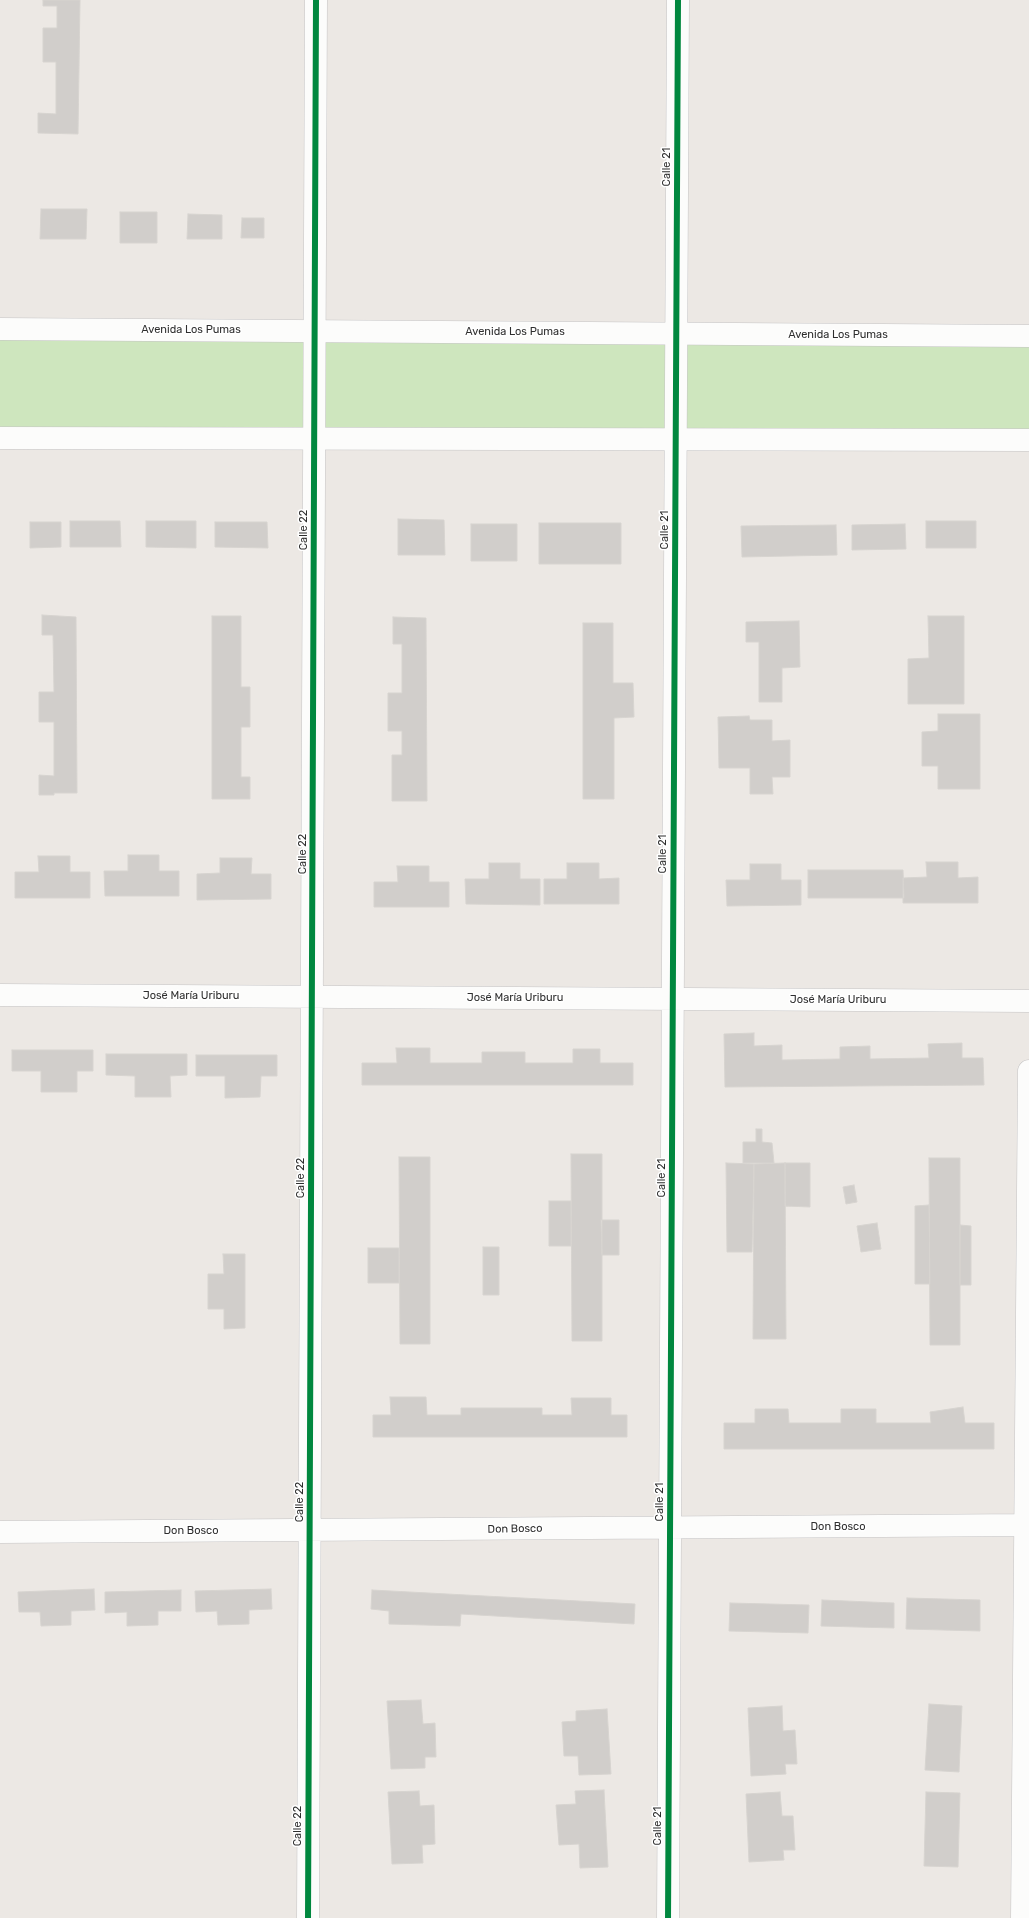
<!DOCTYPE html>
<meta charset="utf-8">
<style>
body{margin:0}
canvas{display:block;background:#ece8e4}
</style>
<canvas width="1029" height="1918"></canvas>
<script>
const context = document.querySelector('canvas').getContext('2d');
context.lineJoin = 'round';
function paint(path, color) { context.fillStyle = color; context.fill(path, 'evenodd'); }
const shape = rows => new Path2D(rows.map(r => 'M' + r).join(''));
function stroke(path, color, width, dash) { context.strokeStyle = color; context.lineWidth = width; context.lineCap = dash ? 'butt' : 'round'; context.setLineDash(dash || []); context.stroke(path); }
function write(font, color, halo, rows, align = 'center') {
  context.font = font + ' Rubik,sans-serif'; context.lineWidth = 3; context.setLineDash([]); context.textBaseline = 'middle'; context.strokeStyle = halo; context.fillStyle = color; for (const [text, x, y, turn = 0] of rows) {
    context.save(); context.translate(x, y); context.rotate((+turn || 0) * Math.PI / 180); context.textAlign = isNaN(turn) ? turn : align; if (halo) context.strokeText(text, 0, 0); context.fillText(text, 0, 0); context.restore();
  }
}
paint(shape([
 [0,330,1029,338,1029,440,0,436]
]), '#cee6be');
const building = shape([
 [43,0,80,0,78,134,38,133,38,113,56,114,56,62,43,62,43,28,57,28,57,6,43,6,43,0],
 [41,209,87,209,86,239,40,239,41,209],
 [120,212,157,212,157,243,120,243,120,212],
 [188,214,222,215,222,239,187,239,188,214],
 [242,218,264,218,264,238,241,238,242,218],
 [398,519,444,520,445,555,398,555,398,519],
 [70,521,120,521,121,547,70,547,70,521],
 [146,521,196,521,196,548,146,547,146,521],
 [926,521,976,521,976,548,926,548,926,521],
 [30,522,61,522,61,547,30,548,30,522],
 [215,522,267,522,268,548,215,547,215,522],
 [539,523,621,523,621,564,539,564,539,523],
 [471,524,517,524,517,561,471,561,471,524],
 [905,524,906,549,852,550,852,525,905,524],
 [836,525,837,555,742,557,741,526,836,525],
 [42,615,76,617,77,793,54,793,54,795,39,795,39,775,54,776,54,722,39,722,39,692,54,692,53,635,42,635,42,615],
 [212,616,241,616,241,687,250,687,250,727,241,727,241,777,250,777,250,799,212,799,212,616],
 [928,616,964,616,964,704,908,704,908,659,929,658,928,616],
 [393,617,426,618,427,801,392,801,392,755,402,755,402,731,388,731,388,693,402,693,402,644,393,644,393,617],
 [799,621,800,667,782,668,782,702,759,702,759,642,746,642,746,622,799,621],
 [583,623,613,623,613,683,633,683,634,717,614,718,614,799,583,799,583,623],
 [938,714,980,714,980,789,938,789,938,766,922,766,922,732,938,731,938,714],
 [749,716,750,720,772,720,772,741,790,740,790,777,772,777,773,794,750,794,750,768,719,768,718,717,749,716],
 [128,855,159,855,159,871,179,871,179,896,105,896,104,871,128,871,128,855],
 [38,856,70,856,70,872,90,872,90,898,15,898,15,872,39,872,38,856],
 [220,858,252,858,251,874,271,874,271,899,197,900,197,874,220,873,220,858],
 [926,862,958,862,958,878,978,877,978,903,903,903,903,878,927,877,926,862],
 [489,863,520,863,520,879,540,879,540,905,466,904,465,879,489,879,489,863],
 [567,863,599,863,599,879,619,878,619,904,544,904,544,879,567,879,567,863],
 [750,864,781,864,781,880,801,880,801,905,727,906,726,880,750,880,750,864],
 [397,866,429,866,429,882,449,882,449,907,374,907,374,882,398,882,397,866],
 [808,870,903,870,904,898,808,898,808,870],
 [754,1033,754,1046,782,1045,782,1060,840,1059,840,1047,870,1046,870,1059,929,1058,928,1044,962,1043,962,1058,983,1058,984,1085,725,1087,724,1034,754,1033],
 [396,1048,430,1048,430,1063,482,1063,482,1052,525,1052,525,1063,573,1063,573,1049,600,1049,600,1063,633,1063,633,1085,362,1085,362,1063,397,1063,396,1048],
 [12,1050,93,1050,93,1071,77,1071,77,1092,41,1092,41,1071,12,1071,12,1050],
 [106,1054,187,1054,187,1075,170,1076,171,1097,135,1097,135,1076,106,1075,106,1054],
 [196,1055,277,1055,277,1076,261,1076,260,1097,225,1098,225,1076,196,1076,196,1055],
 [756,1129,762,1129,762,1142,772,1143,774,1163,743,1163,743,1142,756,1142,756,1129],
 [571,1154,602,1154,602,1341,572,1341,571,1154],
 [399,1157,430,1157,430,1344,400,1344,399,1157],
 [929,1158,960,1158,960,1345,930,1345,929,1158],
 [726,1163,754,1164,752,1252,727,1252,726,1163],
 [785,1163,810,1163,810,1207,785,1206,785,1163],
 [785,1163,786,1339,753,1339,754,1164,785,1163],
 [854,1185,857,1202,846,1204,843,1187,854,1185],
 [549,1201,571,1201,571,1246,549,1246,549,1201],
 [929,1205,930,1284,915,1284,915,1206,929,1205],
 [601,1220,619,1220,619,1255,602,1255,601,1220],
 [877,1223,881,1249,861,1252,857,1226,877,1223],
 [960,1225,971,1226,971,1285,960,1285,960,1225],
 [483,1247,499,1247,499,1295,483,1295,483,1247],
 [368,1248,399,1248,399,1283,368,1283,368,1248],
 [223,1254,245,1254,245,1328,224,1329,224,1309,208,1309,208,1274,224,1274,223,1254],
 [390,1397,426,1397,427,1415,461,1415,461,1408,542,1408,542,1415,572,1415,571,1398,611,1398,611,1415,627,1415,627,1437,373,1437,373,1415,391,1415,390,1397],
 [963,1407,965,1423,994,1423,994,1449,724,1449,724,1423,755,1423,755,1409,788,1409,789,1423,841,1423,841,1409,876,1409,876,1423,931,1423,930,1412,963,1407],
 [94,1589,95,1610,71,1611,71,1625,41,1626,40,1612,19,1612,18,1592,94,1589],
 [271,1589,272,1609,249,1610,249,1624,218,1625,217,1611,196,1612,195,1591,271,1589],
 [181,1590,181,1611,158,1611,158,1625,127,1626,127,1612,105,1613,105,1592,181,1590],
 [372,1590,635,1604,634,1624,461,1614,460,1626,389,1624,389,1611,371,1609,372,1590],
 [907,1598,980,1600,980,1631,906,1629,907,1598],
 [822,1600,894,1603,894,1628,821,1626,822,1600],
 [730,1603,809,1605,808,1633,729,1631,730,1603],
 [421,1700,423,1724,435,1723,436,1757,425,1757,425,1768,391,1769,387,1701,421,1700],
 [929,1704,962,1706,959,1772,925,1770,929,1704],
 [782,1706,783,1731,795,1730,797,1764,785,1764,786,1774,751,1776,748,1708,782,1706],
 [607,1709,611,1774,579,1775,578,1756,564,1756,562,1722,576,1721,576,1711,607,1709],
 [604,1790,608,1867,580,1868,579,1844,559,1845,556,1805,576,1804,575,1791,604,1790],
 [419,1791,420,1806,434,1805,435,1844,422,1845,423,1863,392,1864,388,1792,419,1791],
 [780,1792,782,1816,793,1816,795,1850,783,1850,784,1860,749,1862,746,1794,780,1792],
 [926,1792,960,1793,958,1867,924,1866,926,1792]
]);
paint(building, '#d1cecb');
stroke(building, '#d7d4d0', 1);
const street = shape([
 [0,995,1029,1001],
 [0,1532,1029,1525],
 [308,1918,316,0],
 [668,1918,678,0],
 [1022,1918,1029,1071]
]);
const secondary = shape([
 [0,329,1029,336],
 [0,438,1029,440]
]);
stroke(street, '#c5c4c5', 23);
stroke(secondary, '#c5c4c5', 23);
stroke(street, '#fcfcfb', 22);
stroke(secondary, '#fcfcfb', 22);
stroke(shape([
 [308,1918,316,0],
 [668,1918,678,0]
]), '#00873e', 6);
write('11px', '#2e2e2e', '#fff', [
 ["Calle 21",667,167,-90],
 ["Avenida Los Pumas",191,330],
 ["Avenida Los Pumas",515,332],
 ["Avenida Los Pumas",838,335],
 ["Calle 22",304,530,-90],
 ["Calle 21",665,530,-90],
 ["Calle 22",303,854,-90],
 ["Calle 21",663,854,-90],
 ["José María Uriburu",191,996],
 ["José María Uriburu",515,998],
 ["José María Uriburu",838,1000],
 ["Calle 22",301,1178,-90],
 ["Calle 21",662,1178,-90],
 ["Calle 22",300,1502,-90],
 ["Calle 21",660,1502,-90],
 ["Don Bosco",838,1527],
 ["Don Bosco",515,1529,-1],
 ["Don Bosco",191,1531],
 ["Calle 22",298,1826,-90],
 ["Calle 21",658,1826,-90]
]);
</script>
